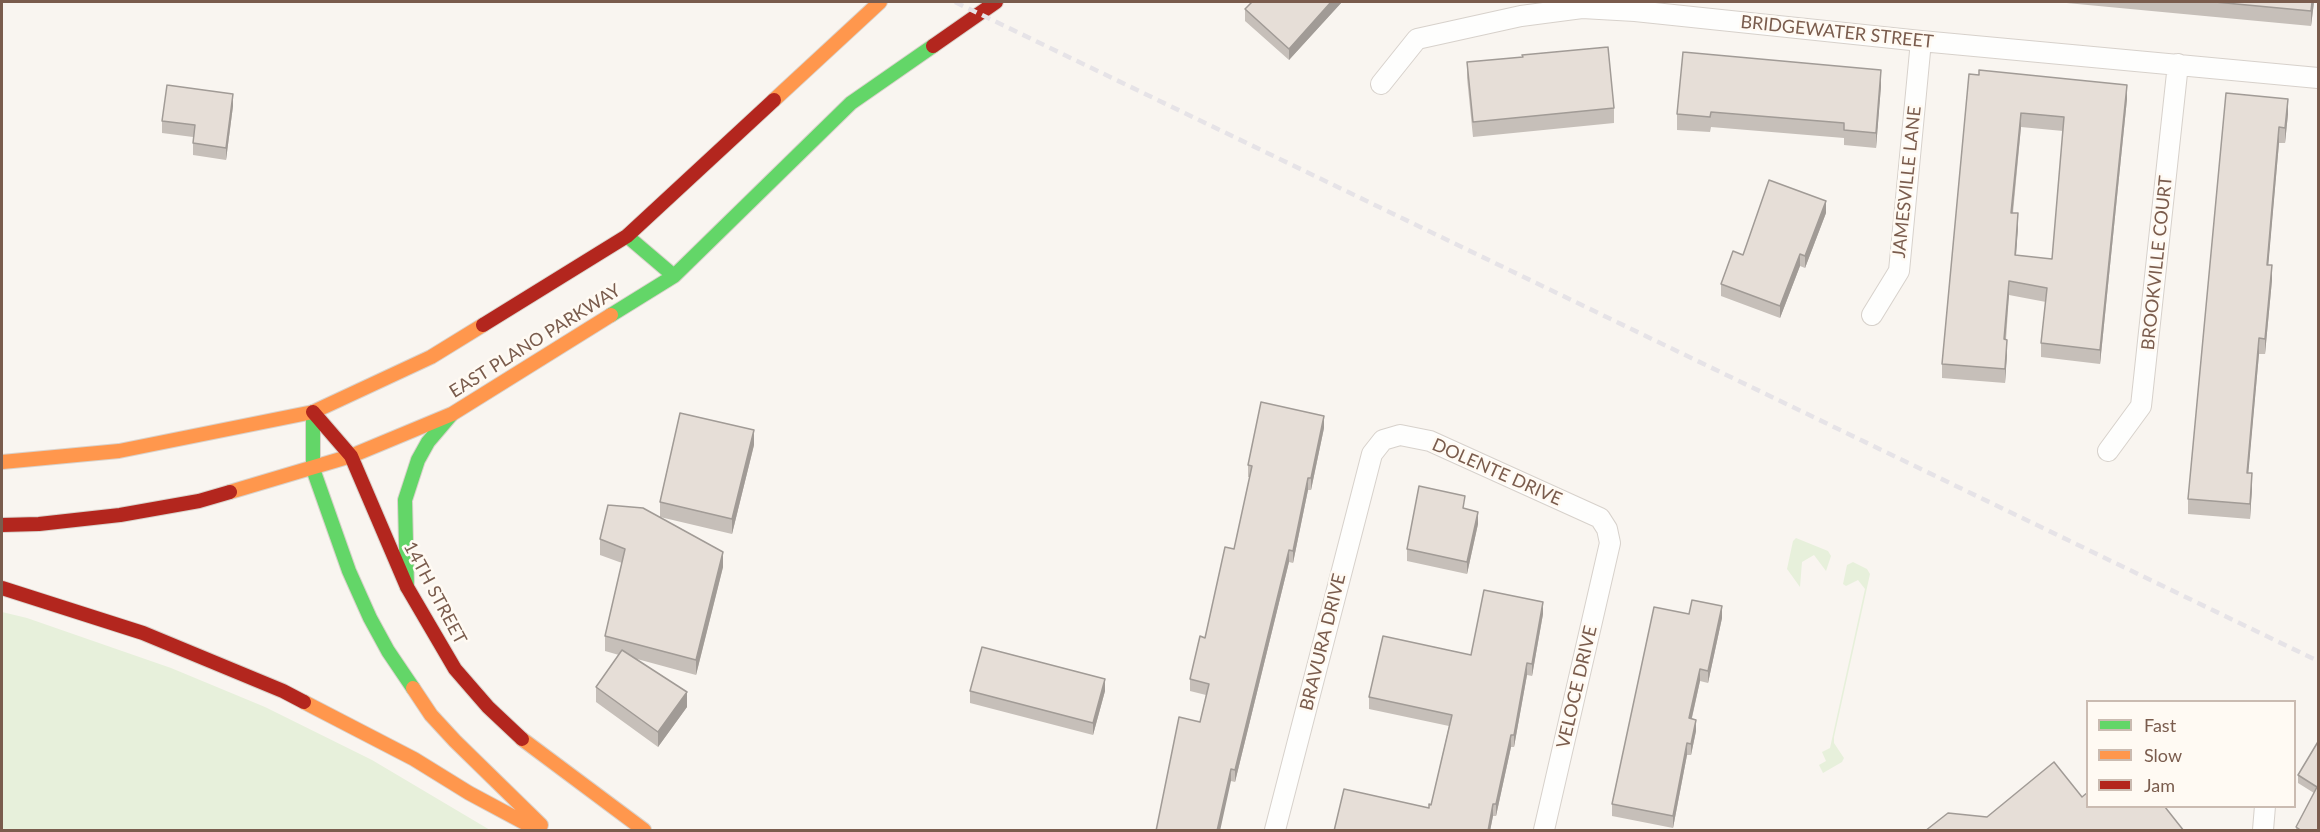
<!DOCTYPE html>
<style>
body{margin:0}
#map{position:relative;width:2320px;height:832px;overflow:hidden;background:#f9f5f0;font-family:Lato,sans-serif}
canvas{display:block}
.frame{position:absolute;inset:0;border:3px solid #7a5c4d;pointer-events:none}
.legend{position:absolute;left:2086px;top:700px;width:210px;height:108px;box-sizing:border-box;background:#fffaf3;border:2px solid #cabbb1;margin:0;padding:8px 10px;list-style:none;font-size:18px;color:#7a5c4d}
.legend li{display:flex;align-items:center;gap:12px;height:30px}
.legend b{width:30px;border:2px solid #cabbb1}
</style>
<div id="map">
<canvas width="2320" height="832"></canvas>
<div class="frame"></div>
<ul class="legend">
<li><b style="height:8px;background:#63d668"></b>Fast</li>
<li><b style="height:8px;background:#ff974d"></b>Slow</li>
<li><b style="height:8px;background:#b3261e"></b>Jam</li>
</ul>
</div>
<script>
const context = document.querySelector('canvas').getContext('2d');
context.lineJoin = 'round';
function paint(path, color) { context.fillStyle = color; context.fill(path, 'evenodd'); }
const shape = rows => new Path2D(rows.map(r => 'M' + r).join(''));
function stroke(path, color, width, dash) { context.strokeStyle = color; context.lineWidth = width; context.lineCap = dash ? 'butt' : 'round'; context.setLineDash(dash || []); context.stroke(path); }
function write(font, color, halo, rows, align = 'center') {
  context.font = font + ' Lato,sans-serif'; context.lineWidth = 5; context.setLineDash([]); context.textBaseline = 'middle'; context.strokeStyle = halo; context.fillStyle = color; for (const [text, x, y, turn = 0] of rows) {
    context.save(); context.translate(x, y); context.rotate((+turn || 0) * Math.PI / 180); context.textAlign = isNaN(turn) ? turn : align; if (halo) context.strokeText(text, 0, 0); context.fillText(text, 0, 0); context.restore();
  }
}
paint(shape([
 [1796,538,1828,551,1831,556,1826,571,1814,555,1802,562,1800,587,1787,569,1793,541],
 [1853,562,1867,569,1870,574,1834,737,1834,743,1844,758,1842,762,1823,773,1819,765,1826,761,1822,752,1830,748,1865,589,1858,580,1846,586,1843,584,1847,565],
 [2,612,27,618,171,668,265,707,372,760,490,830,2,830]
]), '#e7f0db');
const street = shape([
 [1381,84,1417,39,1521,16,1582,8,1635,11,1921,41,2318,78],
 [1872,315,1899,271,1921,41],
 [2108,451,2141,406,2178,64],
 [1275,830,1372,454,1383,440,1400,435,1430,441,1600,518,1607,529,1610,543,1544,830],
 [2263,830,2265,806]
]);
const fast = shape([
 [627,236,674,276],
 [611,315,674,276,851,103,933,46],
 [313,412,313,469,349,571,370,618,388,651,413,688],
 [407,587,405,500,418,460,428,442,451,415]
]);
const slow = shape([
 [774,100,880,2],
 [2,462,119,451,313,412,431,357,483,325],
 [230,492,351,456,452,414,611,315],
 [413,688,431,715,455,741,541,825],
 [304,702,414,759,469,793,538,830],
 [522,739,644,830]
]);
const jam = shape([
 [933,46,996,2],
 [483,325,627,236,774,100],
 [313,412,351,456,407,587,455,669,488,707,522,739],
 [2,525,39,524,120,515,199,501,230,492],
 [2,588,143,633,283,691,304,702]
]);
stroke(street, '#d7d1cb', 22);
stroke(fast, '#d9d2cb', 16);
stroke(slow, '#d9d2cb', 16);
stroke(jam, '#d9d2cb', 16);
stroke(street, '#fefefd', 20);
stroke(fast, '#63d668', 14);
stroke(slow, '#ff974d', 14);
stroke(jam, '#b3261e', 14);
stroke(shape([
 [955,2,2318,661]
]), '#e6e3e7', 4.5, [9, 6]);
paint(shape([
 [1252,2,1342,2,1289,60,1245,21,1245,9],
 [2056,2,2314,2,2311,26],
 [1467,62,1614,108,1614,123,1473,137,1467,78],
 [1969,74,2127,99,2100,364,2041,357,2041,343,2046,302,2009,295,2006,340,2007,354,2005,383,1942,378,1942,364],
 [2021,127,2063,131,2052,259,2016,255,2018,227,2013,213],
 [1881,86,1876,148,1844,145,1844,138,1711,127,1710,132,1677,130,1677,114],
 [2226,93,2288,114,2285,143,2279,143,2268,265,2272,280,2265,354,2259,354,2248,473,2252,488,2250,519,2188,514,2188,499],
 [233,106,226,160,193,155,193,137,162,133,162,121],
 [1826,213,1805,268,1800,266,1780,318,1721,296,1721,284,1743,255],
 [1324,428,1311,490,1308,490,1293,563,1289,562,1235,782,1231,781,1200,722,1206,695,1190,691,1190,679,1205,638,1234,549,1250,477,1248,477,1248,465],
 [754,445,732,534,660,517,723,567,696,675,637,659,687,707,658,747,596,702,596,687,619,655,605,651,605,636,622,563,600,555,600,539,660,517,660,502],
 [1465,509,1478,524,1467,574,1407,561,1407,549],
 [1543,614,1532,676,1527,675,1514,747,1511,747,1496,816,1493,816,1490,831,1334,831,1429,808,1431,805,1449,726,1369,709,1369,697,1471,655],
 [1689,614,1722,618,1708,683,1700,681,1692,718,1696,731,1691,755,1687,755,1673,828,1612,816,1612,804],
 [970,691,1105,691,1093,735,970,703],
 [2319,740,2319,831,2296,831,2296,827,2314,793,2298,783,2298,775]
]), '#c6bfb9');
paint(shape([
 [1331,2,1342,2,1289,60,1289,49],
 [2312,2,2314,2,2311,26,2311,11],
 [1881,70,1881,86,1876,148,1876,133],
 [2127,85,2127,99,2100,364,2100,350],
 [233,94,233,106,226,160,226,148],
 [2288,99,2288,114,2285,143,2285,128],
 [2021,113,2021,127,2011,227,2011,213],
 [2279,127,2279,143,2267,280,2267,265],
 [1826,201,1826,213,1805,268,1805,256],
 [2018,213,2018,227,2015,269,2015,255],
 [1800,254,1800,266,1780,318,1780,306],
 [2272,265,2272,280,2265,354,2265,339],
 [2009,281,2009,295,2004,353,2004,339],
 [2259,338,2259,354,2247,488,2247,473],
 [2007,340,2007,354,2005,383,2005,369],
 [1324,416,1324,428,1311,490,1311,478],
 [754,430,754,445,732,534,732,519],
 [2252,473,2252,488,2250,519,2250,504],
 [1308,478,1308,490,1293,563,1293,551],
 [1478,512,1478,524,1467,574,1467,562],
 [1289,550,1289,562,1235,782,1235,770],
 [723,552,723,567,696,675,696,660],
 [1543,602,1543,614,1532,676,1532,664],
 [1722,606,1722,618,1708,683,1708,671],
 [1527,663,1527,675,1514,747,1514,735],
 [1700,669,1700,681,1689,730,1689,718],
 [1105,679,1105,691,1093,735,1093,723],
 [687,692,687,707,658,747,658,732],
 [1696,720,1696,731,1691,755,1691,744],
 [1511,735,1511,747,1496,816,1496,804],
 [1687,743,1687,755,1673,828,1673,816],
 [1231,769,1231,781,1220,831,1217,831],
 [1493,804,1493,816,1490,831,1488,831]
]), '#a19b96');
const building = shape([
 [1252,2,1331,2,1289,49,1245,9,1252,2],
 [2215,2,2312,2,2311,11,2215,2],
 [1608,47,1614,108,1473,122,1467,62,1523,57,1522,55,1608,47],
 [1683,52,1881,70,1876,133,1844,130,1844,123,1711,112,1710,117,1677,114,1683,52],
 [1979,70,2127,85,2100,350,2041,343,2047,288,2009,281,2004,339,2007,340,2005,369,1942,364,1969,74,1979,75,1979,70],
 [2021,113,2064,117,2052,259,2015,255,2018,213,2011,213,2021,113],
 [167,85,233,94,226,148,193,143,195,125,162,121,167,85],
 [2226,93,2288,99,2285,128,2279,127,2267,265,2272,265,2265,339,2259,338,2247,473,2252,473,2250,504,2188,499,2226,93],
 [1769,180,1826,201,1805,256,1800,254,1780,306,1721,284,1733,251,1743,255,1769,180],
 [1261,402,1324,416,1311,478,1308,478,1293,551,1289,550,1235,770,1231,769,1217,831,1156,831,1179,717,1200,722,1209,684,1190,679,1200,636,1205,638,1225,547,1234,549,1252,466,1248,465,1261,402],
 [680,413,754,430,732,519,660,502,680,413],
 [1419,486,1465,496,1463,508,1478,512,1467,562,1407,549,1419,486],
 [608,505,643,508,723,552,696,660,605,636,625,549,600,539,608,505],
 [1484,590,1543,602,1532,664,1527,663,1514,735,1511,735,1496,804,1493,804,1488,831,1334,831,1344,789,1429,808,1429,804,1431,805,1452,715,1369,697,1383,636,1471,655,1484,590],
 [1692,600,1722,606,1708,671,1700,669,1689,718,1696,720,1691,744,1687,743,1673,816,1612,804,1654,607,1689,614,1692,600],
 [982,647,1105,679,1093,723,970,691,982,647],
 [622,650,687,692,658,732,596,687,622,650],
 [2319,740,2319,831,2302,831,2296,827,2317,787,2298,775,2319,740],
 [2054,762,2082,797,2088,792,2088,807,2165,807,2184,831,1925,831,1948,813,1987,817,2054,762]
]);
paint(building, '#e6ded7');
stroke(building, '#a19b96', 1.5);
write('18px', '#7a5c4d', '#fffaf3', [
 ["BRIDGEWATER STREET",1837,32,6],
 ["JAMESVILLE LANE",1907,182,-84],
 ["BROOKVILLE COURT",2157,263,-84],
 ["EAST PLANO PARKWAY",535,341,-32],
 ["DOLENTE DRIVE",1497,472,24],
 ["14TH STREET",435,593,62],
 ["BRAVURA DRIVE",1323,642,-76],
 ["VELOCE DRIVE",1577,687,-77]
]);
</script>
